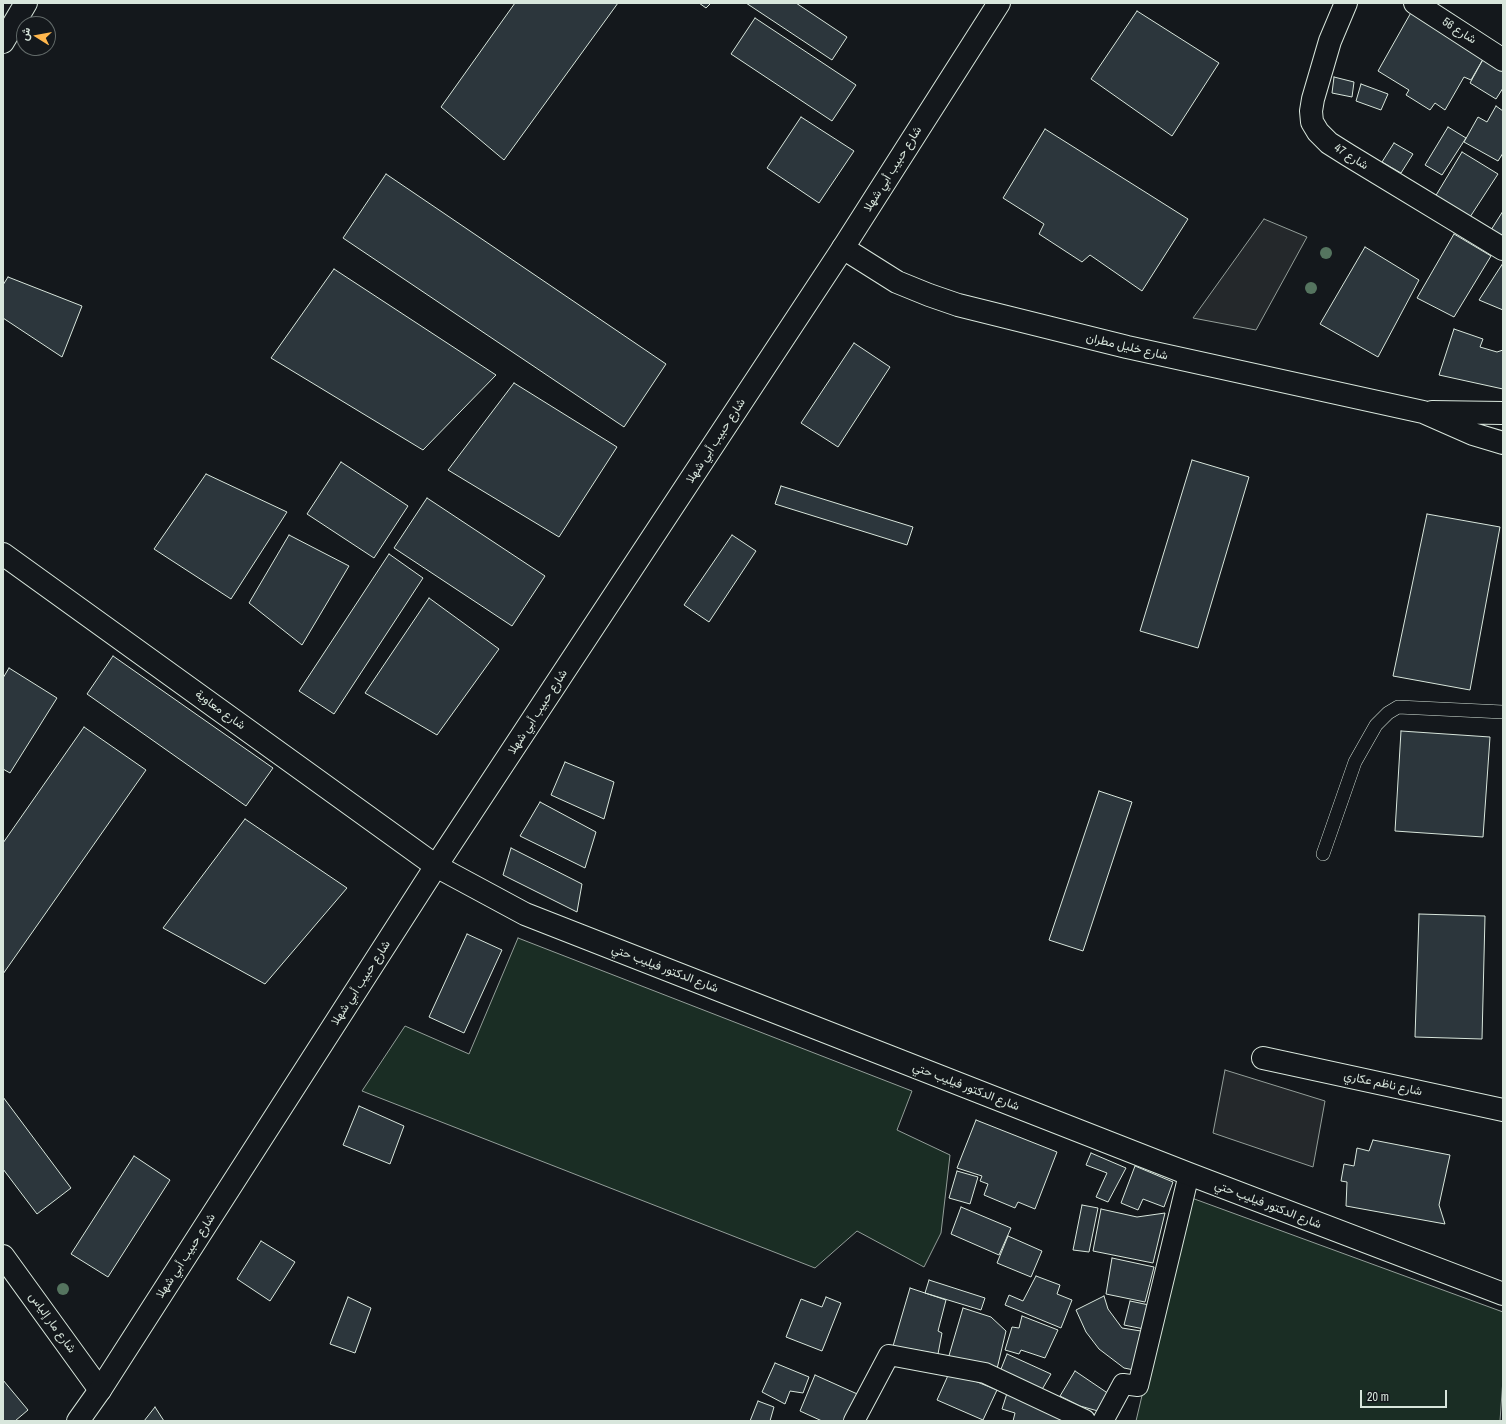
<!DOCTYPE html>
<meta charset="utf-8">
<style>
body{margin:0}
#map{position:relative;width:1506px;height:1424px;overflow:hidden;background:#14181c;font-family:"Archivo Narrow",Vazirmatn,sans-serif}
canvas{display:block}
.frame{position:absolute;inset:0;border:4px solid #d8e6dc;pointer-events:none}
.north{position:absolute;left:16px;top:16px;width:40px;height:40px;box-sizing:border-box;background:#14181c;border:1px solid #626a69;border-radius:50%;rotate:281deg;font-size:11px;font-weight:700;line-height:16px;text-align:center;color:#d8e6dc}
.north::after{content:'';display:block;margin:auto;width:14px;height:18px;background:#ffb74d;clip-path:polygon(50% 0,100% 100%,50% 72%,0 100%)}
.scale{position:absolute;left:1360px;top:1390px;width:87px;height:18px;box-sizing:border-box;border:2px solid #d8e6dc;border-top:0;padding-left:5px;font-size:12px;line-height:14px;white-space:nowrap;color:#d8e6dc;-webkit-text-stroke:3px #14181c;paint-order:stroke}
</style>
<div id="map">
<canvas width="1506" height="1424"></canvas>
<div class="frame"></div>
<div class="north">ش</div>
<div class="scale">20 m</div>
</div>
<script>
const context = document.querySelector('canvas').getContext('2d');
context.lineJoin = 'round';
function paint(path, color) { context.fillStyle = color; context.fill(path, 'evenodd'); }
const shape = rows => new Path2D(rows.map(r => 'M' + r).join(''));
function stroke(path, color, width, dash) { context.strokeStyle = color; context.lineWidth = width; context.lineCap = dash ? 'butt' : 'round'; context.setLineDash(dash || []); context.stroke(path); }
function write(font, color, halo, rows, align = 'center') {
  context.font = font + ' "Archivo Narrow",Vazirmatn,sans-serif'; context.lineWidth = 3; context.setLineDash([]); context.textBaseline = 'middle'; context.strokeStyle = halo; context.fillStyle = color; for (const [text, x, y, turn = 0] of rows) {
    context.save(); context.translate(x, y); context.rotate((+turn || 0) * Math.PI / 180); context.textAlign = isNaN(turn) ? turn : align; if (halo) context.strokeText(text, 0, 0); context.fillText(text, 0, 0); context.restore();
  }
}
const green = shape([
 [518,938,912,1091,897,1130,950,1155,941,1233,924,1267,857,1231,815,1268,362,1091,405,1026,469,1054,518,938],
 [1189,1197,1503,1312,1503,1379,1500,1421,1136,1421,1189,1197]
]);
paint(green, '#1a2d24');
stroke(green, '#939e99', 1);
const parking = shape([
 [1264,219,1307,237,1256,330,1193,318,1264,219],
 [1225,1070,1325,1101,1313,1167,1213,1133,1225,1070]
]);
paint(parking, '#24282b');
stroke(parking, '#939e99', 1);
const building = shape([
 [515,3,618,3,504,160,441,107,515,3],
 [699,3,711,3,706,8,699,3],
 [746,3,796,3,847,37,832,60,746,3],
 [1413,9,1486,54,1471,80,1464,77,1445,110,1435,103,1430,110,1406,95,1409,90,1378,71,1413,9],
 [1137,11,1219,63,1172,136,1091,79,1137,11],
 [755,18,856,85,832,121,731,54,755,18],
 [1486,54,1503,65,1503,88,1496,99,1470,83,1486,54],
 [1334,77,1354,82,1352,97,1332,93,1334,77],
 [1361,84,1388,94,1381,110,1356,101,1361,84],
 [1496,106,1503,111,1503,153,1498,161,1464,142,1478,117,1487,122,1496,106],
 [801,117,854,151,819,203,767,168,801,117],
 [1448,127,1466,138,1442,175,1425,165,1448,127],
 [1045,129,1188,219,1142,291,1090,255,1082,262,1039,234,1044,224,1003,198,1045,129],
 [1394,143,1413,154,1401,173,1382,162,1394,143],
 [1462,152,1498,174,1470,217,1435,197,1462,152],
 [386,174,666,364,624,427,343,238,386,174],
 [1503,211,1503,237,1491,230,1503,211],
 [1454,234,1491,256,1454,317,1417,298,1454,234],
 [1365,247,1419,280,1378,357,1320,324,1365,247],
 [1503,263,1503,310,1479,300,1503,263],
 [334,269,496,375,423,450,271,358,334,269],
 [8,277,82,306,62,357,3,318,3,285,8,277],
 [1454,329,1483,339,1480,347,1497,352,1503,350,1503,389,1439,375,1454,329],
 [854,343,890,367,838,447,801,423,854,343],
 [514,383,617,447,559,537,448,470,514,383],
 [1192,460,1249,477,1198,648,1140,631,1192,460],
 [341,462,408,506,374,558,307,514,341,462],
 [206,474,287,512,231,599,154,549,206,474],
 [781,486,913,527,907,545,775,504,781,486],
 [427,498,545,576,512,626,394,548,427,498],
 [1427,514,1500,527,1470,690,1393,676,1427,514],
 [289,535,349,566,302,645,249,603,289,535],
 [732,535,756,551,709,622,684,605,732,535],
 [389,554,423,578,334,714,299,691,389,554],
 [429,598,499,649,437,735,365,693,429,598],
 [113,656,273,768,246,806,87,694,113,656],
 [9,668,57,698,10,773,3,769,3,678,9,668],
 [84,727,146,770,3,974,3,843,84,727],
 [1401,731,1490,737,1483,837,1395,831,1401,731],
 [565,762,614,782,604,819,551,795,565,762],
 [1099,791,1132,802,1083,951,1049,940,1099,791],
 [540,802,596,832,585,868,520,836,540,802],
 [245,819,347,888,265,984,163,928,245,819],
 [511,848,582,884,577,912,503,875,511,848],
 [1419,914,1485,916,1482,1039,1415,1037,1419,914],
 [467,934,502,950,464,1033,429,1017,467,934],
 [3,1097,71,1188,37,1214,3,1169,3,1097],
 [359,1106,404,1126,390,1164,343,1145,359,1106],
 [976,1120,1057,1152,1035,1209,1018,1202,1015,1208,984,1195,988,1184,980,1181,982,1176,957,1168,976,1120],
 [1373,1140,1450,1155,1439,1205,1445,1224,1346,1206,1347,1182,1341,1181,1344,1164,1354,1166,1357,1148,1369,1151,1373,1140],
 [1091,1153,1126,1168,1108,1202,1096,1197,1107,1173,1086,1165,1091,1153],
 [134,1156,170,1180,108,1277,71,1254,134,1156],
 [1135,1166,1173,1182,1164,1207,1143,1199,1138,1210,1121,1203,1135,1166],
 [957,1171,978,1177,970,1204,949,1198,957,1171],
 [1082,1205,1098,1208,1089,1252,1073,1250,1082,1205],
 [961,1207,1011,1228,999,1255,951,1234,961,1207],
 [1101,1209,1137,1217,1165,1213,1153,1263,1093,1251,1101,1209],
 [1008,1236,1042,1251,1031,1277,997,1263,1008,1236],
 [261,1241,295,1262,270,1301,237,1279,261,1241],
 [1112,1258,1154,1267,1145,1302,1106,1294,1112,1258],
 [1036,1276,1060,1285,1057,1294,1072,1300,1061,1328,1005,1305,1009,1295,1023,1301,1036,1276],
 [929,1280,985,1298,981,1310,925,1293,929,1280],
 [910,1288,946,1300,938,1331,942,1333,938,1354,893,1346,910,1288],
 [1104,1296,1108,1309,1122,1328,1141,1331,1134,1370,1124,1368,1099,1349,1086,1332,1076,1310,1104,1296],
 [348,1297,371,1308,355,1353,330,1344,348,1297],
 [826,1297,841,1303,822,1351,786,1337,801,1299,822,1307,826,1297],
 [1130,1301,1149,1305,1144,1329,1124,1325,1130,1301],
 [963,1308,991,1317,1006,1331,996,1373,948,1359,963,1308],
 [1022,1316,1058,1330,1045,1358,1021,1350,1019,1354,1005,1350,1012,1327,1019,1328,1022,1316],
 [1007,1354,1051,1374,1040,1393,999,1374,1007,1354],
 [775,1363,809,1377,803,1393,790,1391,785,1404,762,1392,775,1363],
 [950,1371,997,1390,983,1420,937,1400,950,1371],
 [1075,1371,1109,1394,1098,1411,1080,1406,1060,1396,1075,1371],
 [815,1375,864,1397,852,1421,822,1421,800,1411,815,1375],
 [3,1380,28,1410,15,1421,3,1421,3,1380],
 [1009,1387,1080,1421,1013,1421,1015,1413,1002,1409,1009,1387],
 [758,1401,774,1407,770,1421,750,1421,758,1401],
 [155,1407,164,1421,144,1421,155,1407]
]);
paint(building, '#2c363c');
stroke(building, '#d8e6dc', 1);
const service = shape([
 [1323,854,1355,762,1376,725,1388,713,1398,707,1503,712]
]);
const pedestrian = shape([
 [854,1421,889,1355,985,1373,1085,1420],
 [1103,1421,1123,1384,1138,1386,1189,1174]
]);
const minor = shape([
 [1346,3,1330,41,1313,99,1311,111,1312,122,1318,132,1329,143,1348,155,1503,249],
 [1415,3,1503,60],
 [3,42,26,3],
 [3,554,436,866,525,914,1189,1174,1503,1294],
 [1263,1058,1503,1110],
 [3,1256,100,1390]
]);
const tertiary = shape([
 [843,248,897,282,929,295,958,305,1127,347,1423,412,1473,434,1503,443],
 [1432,412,1503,413]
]);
const secondary = shape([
 [78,1421,100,1390,436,866,843,248,999,3]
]);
stroke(service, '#d8e6dc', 14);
stroke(pedestrian, '#d8e6dc', 22);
stroke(minor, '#d8e6dc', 24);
stroke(tertiary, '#d8e6dc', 24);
stroke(secondary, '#d8e6dc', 24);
stroke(service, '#14181c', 13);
stroke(pedestrian, '#14181c', 20);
stroke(minor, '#14181c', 22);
stroke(tertiary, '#14181c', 22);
stroke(secondary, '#14181c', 22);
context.fillStyle = '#55745f';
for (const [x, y] of [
 [1326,253],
 [1311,288],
 [63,1289]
]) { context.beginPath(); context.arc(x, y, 6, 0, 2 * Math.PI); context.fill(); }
write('12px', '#d8e6dc', '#14181c', [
 ["شارع 56",1459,31,33],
 ["شارع 47",1351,157,32],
 ["شارع حبيب أبي شهلا",893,169,-58],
 ["شارع خليل مطران",1127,347,13],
 ["شارع حبيب أبي شهلا",716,441,-57],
 ["شارع معاوية",220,710,36],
 ["شارع حبيب أبي شهلا",538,712,-57],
 ["شارع الدكتور فيليب حتي",665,969,21],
 ["شارع حبيب أبي شهلا",361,983,-57],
 ["شارع ناظم عكاري",1383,1084,12],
 ["شارع الدكتور فيليب حتي",966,1087,21],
 ["شارع الدكتور فيليب حتي",1268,1205,21],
 ["شارع حبيب أبي شهلا",186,1256,-57],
 ["شارع مار إلياس",52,1323,54]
]);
</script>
